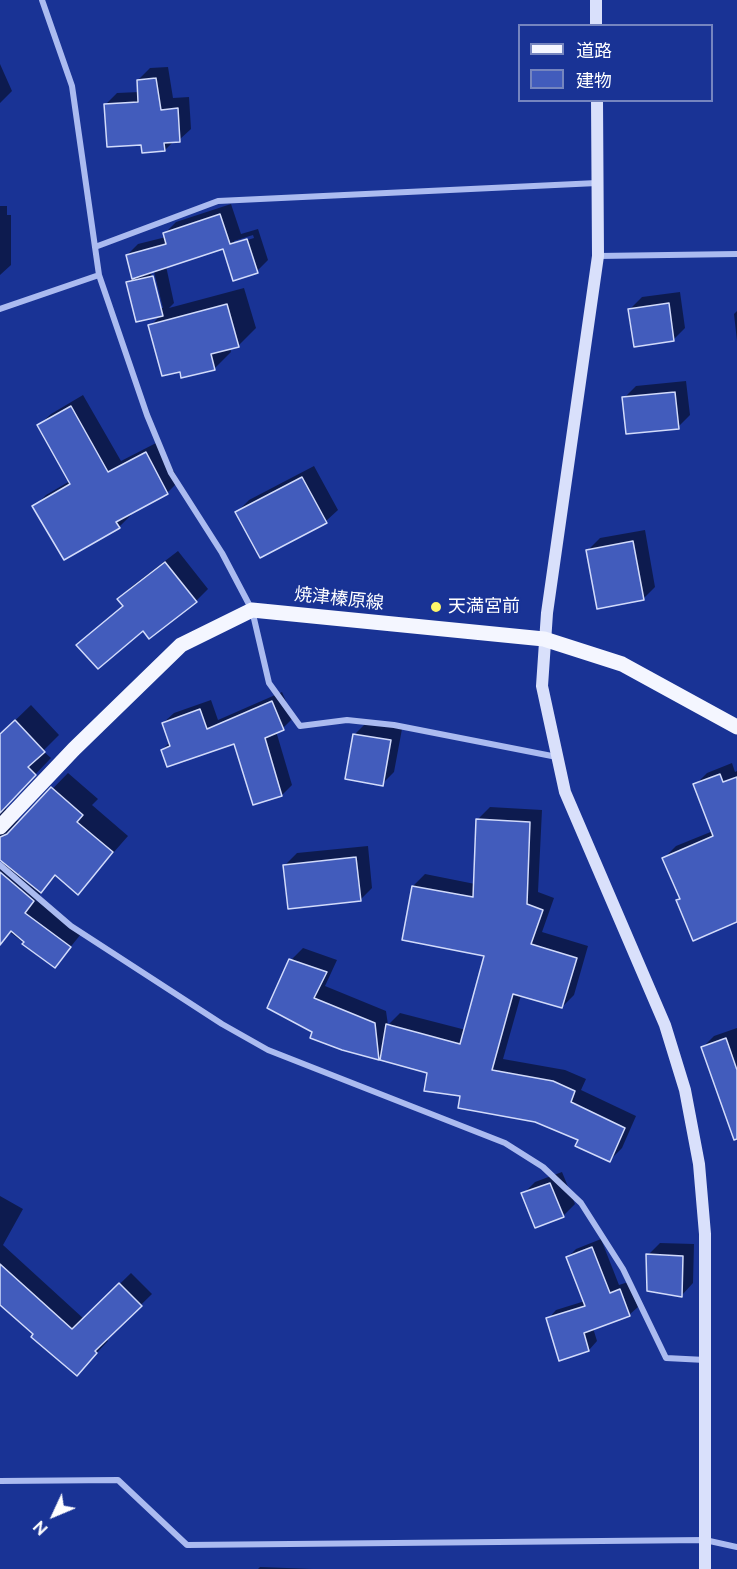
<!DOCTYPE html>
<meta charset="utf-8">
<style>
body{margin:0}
#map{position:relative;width:737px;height:1569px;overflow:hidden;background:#193395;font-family:Raleway,"Noto Sans JP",sans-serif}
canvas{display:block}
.legend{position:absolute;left:518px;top:24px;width:195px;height:78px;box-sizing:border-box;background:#193395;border:2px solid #7585bf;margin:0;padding:8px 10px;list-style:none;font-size:18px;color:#fff}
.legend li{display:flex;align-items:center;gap:12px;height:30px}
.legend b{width:30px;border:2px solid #7585bf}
.north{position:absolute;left:24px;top:1485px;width:60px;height:60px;-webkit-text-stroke:4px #193395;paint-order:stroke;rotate:226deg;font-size:16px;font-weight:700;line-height:24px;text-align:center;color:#fff}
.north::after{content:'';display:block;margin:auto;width:21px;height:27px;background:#fff;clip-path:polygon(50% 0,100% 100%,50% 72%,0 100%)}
</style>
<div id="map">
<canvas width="737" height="1569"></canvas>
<ul class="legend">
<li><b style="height:8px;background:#f4f6ff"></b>道路</li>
<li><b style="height:16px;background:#425cbc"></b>建物</li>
</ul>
<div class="north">N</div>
</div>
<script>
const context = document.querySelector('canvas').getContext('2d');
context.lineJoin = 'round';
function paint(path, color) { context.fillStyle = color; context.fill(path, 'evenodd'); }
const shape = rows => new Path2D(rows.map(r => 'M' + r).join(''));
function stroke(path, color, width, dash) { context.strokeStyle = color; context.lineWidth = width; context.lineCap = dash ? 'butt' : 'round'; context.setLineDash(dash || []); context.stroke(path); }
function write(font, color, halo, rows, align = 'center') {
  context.font = font + ' Raleway,"Noto Sans JP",sans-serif'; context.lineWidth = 4.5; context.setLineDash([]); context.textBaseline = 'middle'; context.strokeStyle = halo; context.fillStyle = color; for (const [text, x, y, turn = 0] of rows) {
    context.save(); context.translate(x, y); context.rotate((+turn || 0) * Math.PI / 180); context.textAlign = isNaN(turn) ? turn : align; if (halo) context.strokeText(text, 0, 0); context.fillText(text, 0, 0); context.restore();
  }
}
paint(shape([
 [0,64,12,91,0,103],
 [168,67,173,98,189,97,191,129,179,140,174,141,165,150,143,143,105,105,117,93,139,92,138,80,150,68],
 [231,204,241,234,258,229,268,260,257,271,224,247,166,266,174,303,169,308,244,288,256,328,238,346,230,348,231,352,214,369,181,370,150,326,161,315,128,282,133,277,127,255,138,244,166,237,165,233,176,222],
 [253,235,254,238,234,244,234,241],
 [153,268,163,308,160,308,150,269],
 [0,206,7,206,7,215,11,215,11,265,0,275],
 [680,292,685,328,673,340,630,309,642,297],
 [737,311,737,341,734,314],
 [686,381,690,415,678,427,624,398,636,386],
 [83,395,121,461,158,442,179,481,167,493,129,513,131,515,119,527,34,507,46,495,70,481,39,425,51,414],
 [314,466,338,510,326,521,237,512,249,500],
 [645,530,655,587,643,599,588,550,600,538],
 [178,551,208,589,196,601,119,599,131,587],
 [282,692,293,718,283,728,276,731,292,785,282,795,235,742,162,750,170,742,163,723,174,713,211,700,218,720],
 [31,705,59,735,43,751,51,758,8,803,6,808,8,818,15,821,23,819,68,773,98,799,92,805,128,836,78,893,57,875,44,888,36,900,81,934,55,966,0,925,0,865,4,861,0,853,0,735],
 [367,722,402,729,394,772,382,784,347,778,355,734],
 [732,763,735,772,737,771,737,921,678,901,681,898,664,858,676,846,713,831,695,785,707,773],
 [490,807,542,810,538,892,554,898,542,932,588,946,574,995,562,1007,521,995,503,1059,565,1070,586,1079,581,1090,636,1116,622,1148,610,1160,580,1139,536,1121,461,1095,428,1072,382,1055,379,1059,314,1031,291,960,303,948,337,960,325,986,386,1011,388,1025,400,1013,466,1030,486,955,413,886,425,874,475,884,478,819],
 [368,846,372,888,360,900,285,865,297,853],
 [737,1028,737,1098,702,1048,714,1036],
 [562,1172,575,1204,563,1216,523,1194,535,1182],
 [0,1196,23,1209,3,1245,84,1319,131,1273,152,1294,106,1339,108,1341,77,1374,0,1303],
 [601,1239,619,1285,628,1282,638,1307,629,1315,593,1328,597,1341,589,1350,548,1319,556,1310,585,1301,568,1257,576,1249],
 [660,1243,694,1244,693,1283,682,1295,648,1255],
 [260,1567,313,1569,258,1569]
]), '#0007');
const building = shape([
 [156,78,161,110,178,108,180,142,164,143,165,151,142,153,141,145,107,147,104,104,138,102,137,80,156,78],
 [220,214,230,244,247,239,258,273,233,281,223,249,132,279,126,255,166,244,163,233,220,214],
 [153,276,163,316,136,322,126,282,153,276],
 [669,303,674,341,634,347,628,309,669,303],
 [227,304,239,347,211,354,215,370,181,378,180,372,162,376,148,325,227,304],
 [675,392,679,429,626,434,622,397,675,392],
 [71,406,108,472,146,452,168,494,116,522,120,528,64,560,32,506,70,484,37,425,71,406],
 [302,477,327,523,260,558,235,512,302,477],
 [633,541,644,600,597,609,586,550,633,541],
 [165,562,197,602,149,639,143,631,98,669,76,645,123,606,117,599,165,562],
 [272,701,284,730,265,738,282,796,253,805,234,744,167,767,161,750,170,746,162,723,200,709,207,729,272,701],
 [15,720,45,752,28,767,36,775,0,813,0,734,15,720],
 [353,734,391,740,383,786,345,779,353,734],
 [720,774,723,782,737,777,737,922,693,941,676,900,680,899,662,858,713,836,693,784,720,774],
 [51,787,83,815,77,822,113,852,78,895,55,875,41,893,0,860,0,837,7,834,51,787],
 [476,819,530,822,527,904,543,910,531,944,577,958,562,1008,513,994,492,1070,553,1081,575,1091,571,1102,625,1128,610,1162,575,1146,578,1140,535,1122,458,1108,460,1096,424,1091,427,1073,380,1060,386,1024,460,1044,484,956,402,940,412,886,473,897,476,819],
 [356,857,361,901,288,909,283,865,356,857],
 [0,872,34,901,25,913,71,947,55,968,22,944,24,942,11,931,0,945,0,872],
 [289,959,327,972,314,998,375,1023,379,1060,342,1050,310,1038,312,1032,267,1008,289,959],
 [726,1038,737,1070,737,1139,734,1140,701,1047,726,1038],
 [550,1183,564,1217,535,1228,521,1193,550,1183],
 [592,1247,610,1293,620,1289,630,1316,584,1333,589,1351,559,1361,546,1318,585,1306,566,1257,592,1247],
 [646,1254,683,1256,682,1297,647,1291,646,1254],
 [0,1264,72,1329,119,1283,142,1306,95,1351,97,1353,77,1376,31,1337,33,1334,0,1305,0,1264]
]);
paint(building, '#425cbc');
stroke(building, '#d2dbfb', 1.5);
stroke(shape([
 [42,0,72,86,99,275,147,415,171,473,222,553,252,610,269,683,300,726,347,720,394,725,557,757],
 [95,247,218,201,597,183],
 [598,256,737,254],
 [0,309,99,275],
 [0,865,71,926,222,1024,268,1050,505,1143,543,1167,581,1203,623,1269,666,1358,705,1360],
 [0,1481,118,1480,187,1545,705,1540,737,1547]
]), '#abbbf0', 6);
stroke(shape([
 [596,0,596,26],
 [597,100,598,256,547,613,542,686,565,792,665,1025,685,1090,699,1164,705,1234,705,1569]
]), '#d9e0fb', 12);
stroke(shape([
 [0,827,74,749,181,645,252,610,544,639,622,664,737,727]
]), '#f4f6ff', 15);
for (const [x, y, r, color] of [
 [436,607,6,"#fff66a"]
]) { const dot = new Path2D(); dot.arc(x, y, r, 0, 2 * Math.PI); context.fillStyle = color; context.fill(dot); stroke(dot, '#193395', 2); }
write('18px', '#fff', '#193395', [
 ["焼津榛原線",339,599,6]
]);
write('18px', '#fff', '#193395', [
 ["天満宮前",448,607]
], 'left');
</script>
